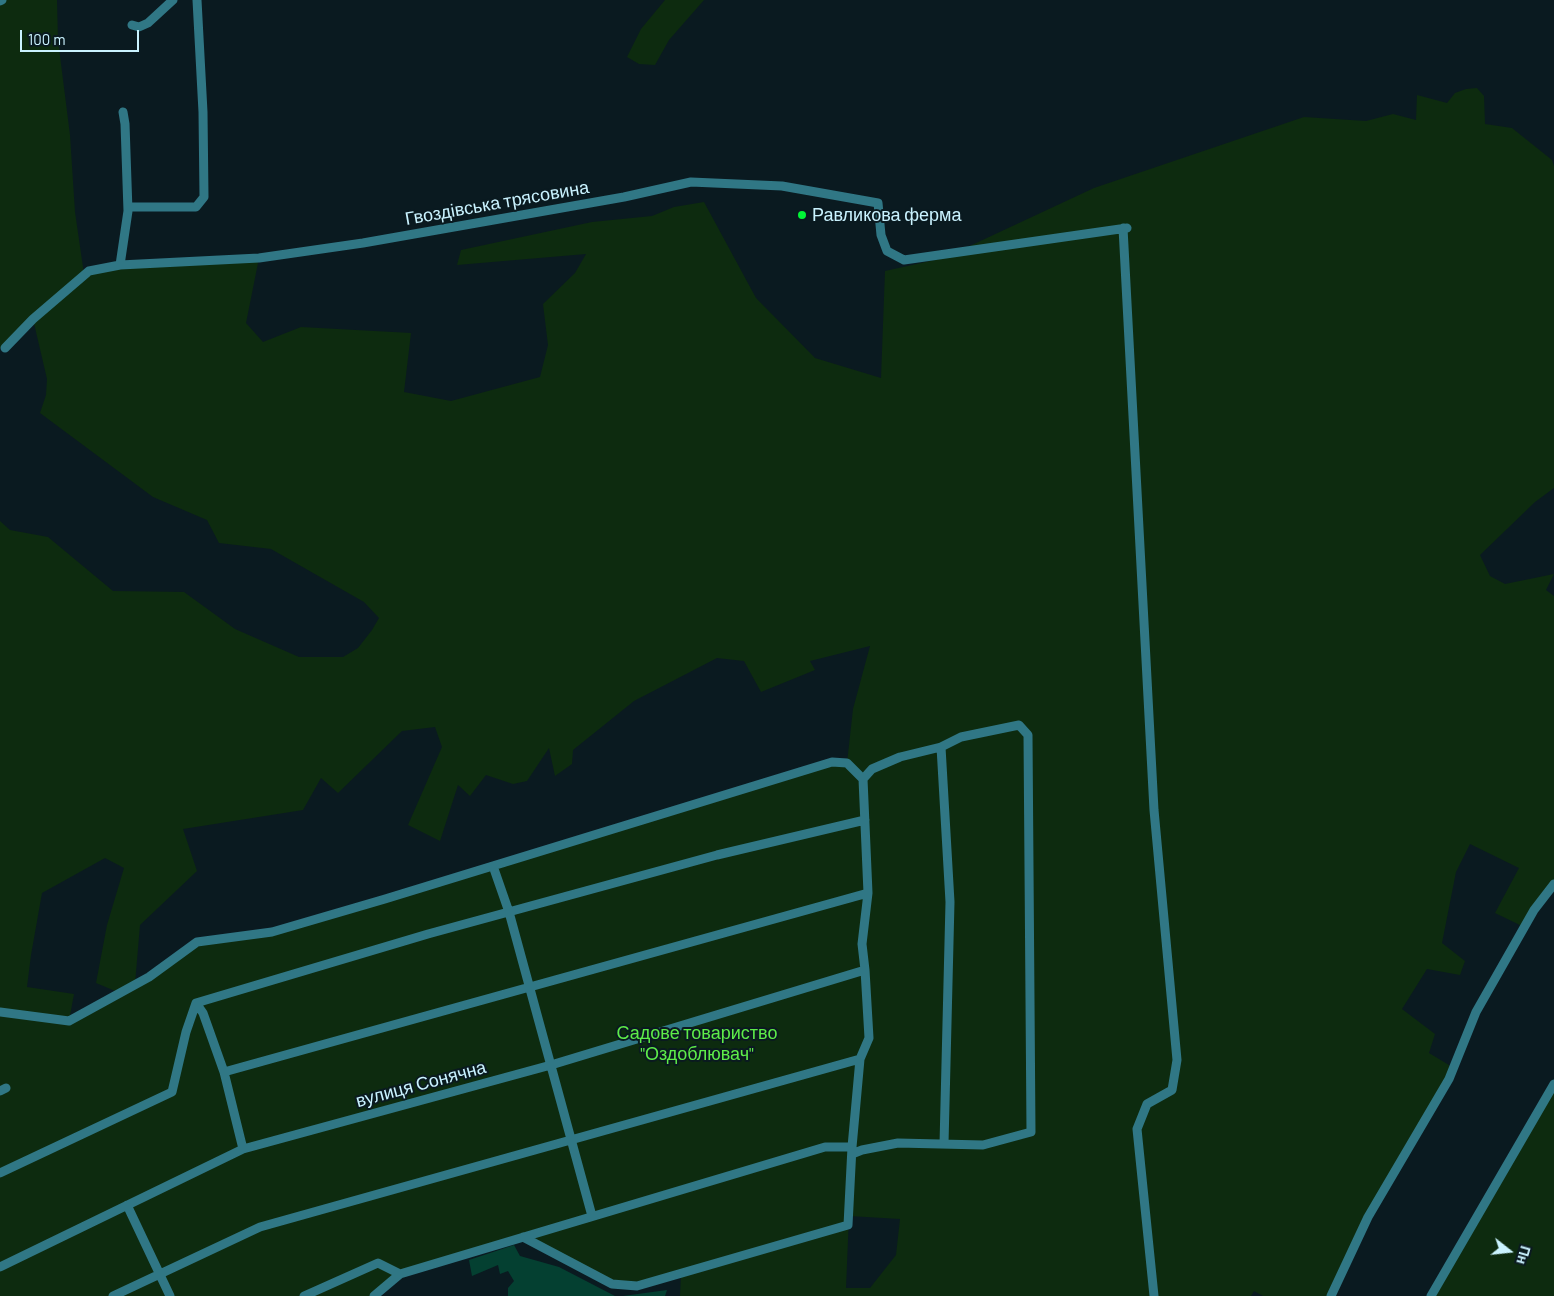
<!DOCTYPE html>
<meta charset="utf-8">
<style>
body{margin:0}
#map{position:relative;width:1554px;height:1296px;overflow:hidden;background:#0a1a20;font-family:Barlow,sans-serif}
canvas{display:block}
.north{position:absolute;left:1484px;top:1226px;width:50px;height:50px;-webkit-text-stroke:4px #0a1a20;paint-order:stroke;rotate:106deg;font-size:14px;font-weight:700;line-height:20px;text-align:center;color:#caf3ff}
.north::after{content:'';display:block;margin:auto;width:18px;height:22px;background:#caf3ff;clip-path:polygon(50% 0,100% 100%,50% 72%,0 100%)}
.scale{position:absolute;left:20px;top:30px;width:119px;height:22px;box-sizing:border-box;border:2px solid #caf3ff;border-top:0;padding-left:6px;font-size:15px;line-height:18px;white-space:nowrap;color:#caf3ff;-webkit-text-stroke:4px #0a1a20;paint-order:stroke}
</style>
<div id="map">
<canvas width="1554" height="1296"></canvas>
<div class="north">Пн</div>
<div class="scale">100 m</div>
</div>
<script>
const context = document.querySelector('canvas').getContext('2d');
context.lineJoin = 'round';
function paint(path, color) { context.fillStyle = color; context.fill(path, 'evenodd'); }
const shape = rows => new Path2D(rows.map(r => 'M' + r).join(''));
function stroke(path, color, width, dash) { context.strokeStyle = color; context.lineWidth = width; context.lineCap = dash ? 'butt' : 'round'; context.setLineDash(dash || []); context.stroke(path); }
function write(font, color, halo, rows, align = 'center') {
  context.font = font + ' Barlow,sans-serif'; context.lineWidth = 4; context.setLineDash([]); context.textBaseline = 'middle'; context.strokeStyle = halo; context.fillStyle = color; for (const [text, x, y, turn = 0] of rows) {
    context.save(); context.translate(x, y); context.rotate((+turn || 0) * Math.PI / 180); context.textAlign = isNaN(turn) ? turn : align; if (halo) context.strokeText(text, 0, 0); context.fillText(text, 0, 0); context.restore();
  }
}
paint(shape([
 [2,0,57,0,58,40,70,135,75,212,84,274,89,271,259,258,246,323,263,342,301,327,411,333,404,392,451,401,540,377,548,345,543,304,575,273,586,254,457,265,461,250,592,222,652,216,674,207,704,202,756,298,815,358,881,378,885,271,944,258,1094,188,1304,117,1366,121,1393,114,1416,120,1417,95,1447,103,1455,93,1466,89,1477,88,1484,96,1485,124,1512,128,1552,160,1554,166,1554,488,1535,502,1480,555,1490,576,1505,584,1554,574,1546,590,1554,596,1554,884,1524,927,1495,913,1519,868,1470,844,1456,872,1442,943,1465,961,1460,975,1427,969,1402,1009,1435,1034,1429,1053,1449,1065,1449,1079,1368,1217,1331,1296,1263,1296,1254,1291,1251,1296,680,1296,681,1274,637,1286,612,1284,523,1237,400,1274,375,1296,0,1296,0,521,10,530,48,537,113,591,184,592,235,629,299,657,343,657,358,648,372,630,379,618,364,602,271,549,219,543,207,520,153,497,40,413,46,395,47,379,33,319,5,348,0,348,0,1],
 [870,646,853,709,847,763,832,762,272,932,197,942,135,984,140,925,197,871,183,829,303,810,321,778,338,793,402,731,435,727,442,747,408,825,440,841,458,785,470,796,486,775,513,784,527,781,549,748,555,776,572,764,573,750,634,701,717,658,744,661,761,692,815,670,810,661],
 [105,858,124,868,107,925,96,983,120,993,69,1021,74,994,27,987,31,955,42,893],
 [849,1216,900,1219,896,1255,870,1288,846,1288],
 [665,0,704,0,669,40,655,65,639,64,627,57,641,29],
 [1554,1084,1554,1296,1431,1296]
]), '#0d2b0f');
paint(shape([
 [514,1245,520,1256,559,1267,615,1296,508,1296,508,1288,514,1281,508,1271,500,1274,498,1265,472,1276,469,1260],
 [667,1290,665,1296,623,1296]
]), '#044031');
stroke(shape([
 [0,1,2,0],
 [132,25,139,27,148,23,173,0],
 [128,207,196,207,204,197,203,112,197,0],
 [1123,228,1154,810,1177,1060,1172,1090,1147,1104,1137,1129,1154,1296],
 [120,265,128,211,125,124,123,112],
 [5,348,33,319,89,271,120,265,259,258,363,243,624,197,691,182,782,186,878,203,881,235,887,251,904,260,1127,228],
 [941,747,950,902,944,1144],
 [493,866,509,912,592,1216],
 [196,1003,203,1013,224,1072,243,1149],
 [0,1012,69,1021,149,977,197,942,272,932,385,899,832,762,847,763,863,779,868,893,862,944,865,970,869,1038,860,1059,852,1147,848,1225,637,1286,612,1284,523,1237],
 [224,1072,868,893],
 [0,1091,6,1088],
 [852,1154,862,1150,898,1143,983,1145,1031,1132,1028,735,1019,725,961,737,941,747,900,757,872,769,863,779],
 [0,1173,172,1092,186,1032,196,1003,428,934,717,855,865,820],
 [127,1205,170,1296],
 [0,1267,243,1149,551,1065,865,970],
 [113,1296,260,1227,860,1059],
 [304,1296,378,1263,400,1274,825,1147,852,1147],
 [374,1296,400,1274],
 [1331,1296,1368,1217,1449,1079,1476,1012,1534,910,1554,884],
 [1431,1296,1554,1084]
]), '#307785', 9);
for (const [x, y, r, color] of [
 [802,215,5,"#00f536"]
]) { const dot = new Path2D(); dot.arc(x, y, r, 0, 2 * Math.PI); context.fillStyle = color; context.fill(dot); stroke(dot, '#0a1a20', 2); }
write('18px', '#caf3ff', '#0a1a20', [
 ["Гвоздівська трясовина",497,203,-10],
 ["вулиця Сонячна",421,1084,-15]
]);
write('18px', '#caf3ff', '#0a1a20', [
 ["Равликова ферма",812,215]
], 'left');
write('18px', '#5eec49', '#0a1a20', [
 ["Садове товариство",697,1033],
 ["\"Оздоблювач\"",697,1054]
]);
</script>
